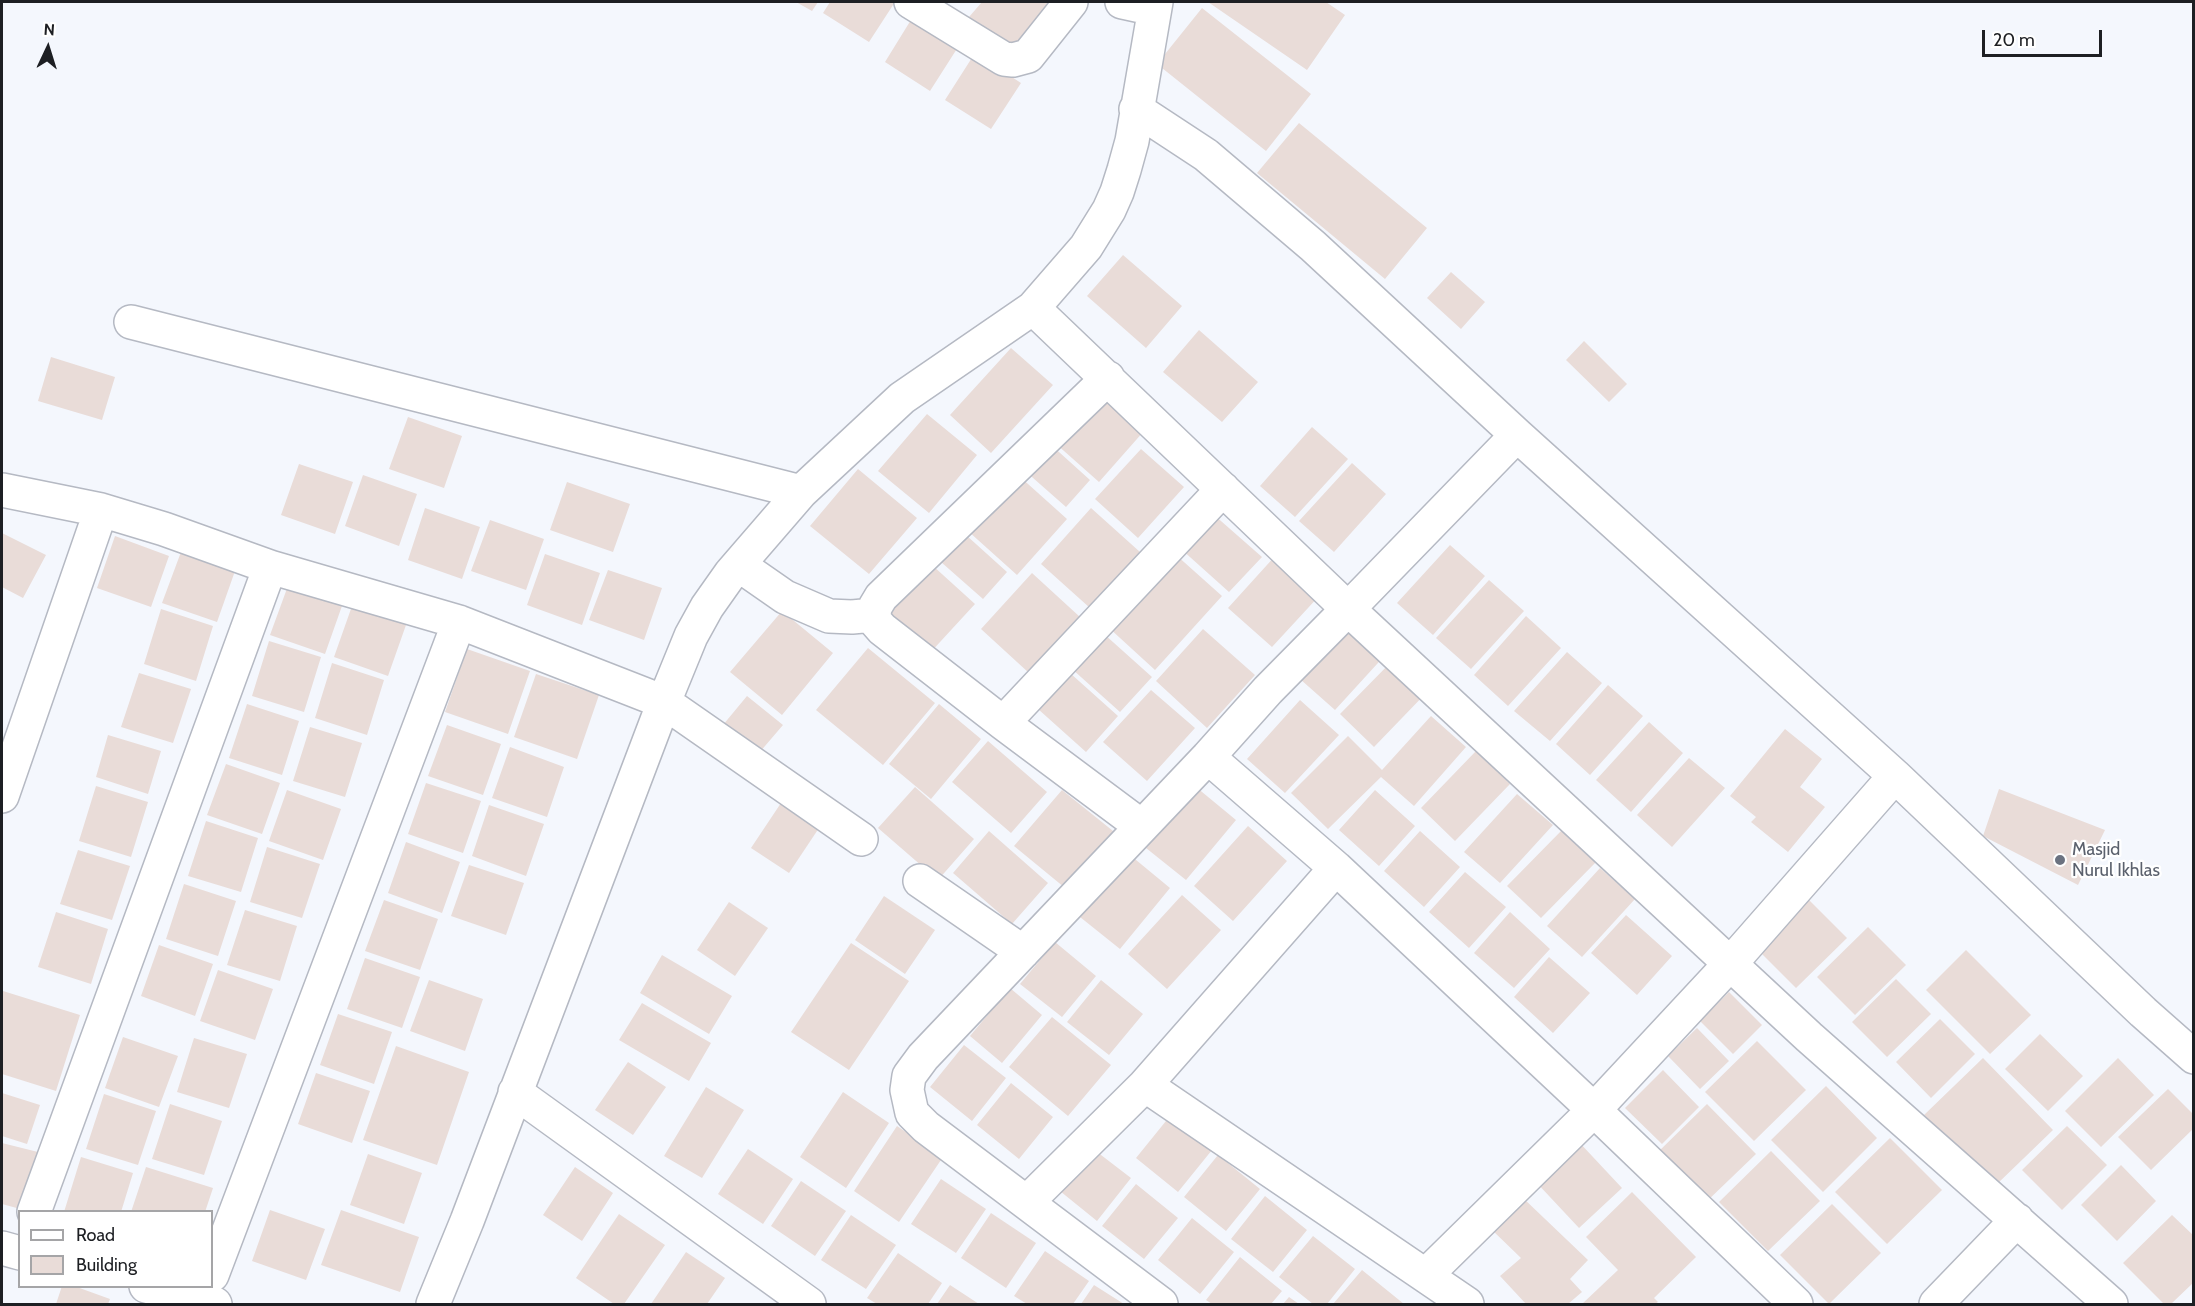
<!DOCTYPE html>
<style>
body{margin:0}
#map{position:relative;width:2195px;height:1306px;overflow:hidden;background:#f4f7fd;font-family:Cabin,sans-serif}
canvas{display:block}
.frame{position:absolute;inset:0;border:3px solid #1d1f23;pointer-events:none}
.legend{position:absolute;left:18px;top:1210px;width:195px;height:78px;box-sizing:border-box;background:#fff;border:2px solid #a5a5a7;margin:0;padding:8px 10px;list-style:none;font-size:18px;color:#1d1f23}
.legend li{display:flex;align-items:center;gap:12px;height:30px}
.legend b{width:30px;border:2px solid #a5a5a7}
.north{position:absolute;left:18px;top:18px;width:60px;height:60px;-webkit-text-stroke:4px #fff;paint-order:stroke;rotate:4deg;font-size:16px;font-weight:700;line-height:24px;text-align:center;color:#1d1f23}
.north::after{content:'';display:block;margin:auto;width:21px;height:27px;background:#1d1f23;clip-path:polygon(50% 0,100% 100%,50% 72%,0 100%)}
.scale{position:absolute;left:1982px;top:30px;width:120px;height:27px;box-sizing:border-box;border:3px solid #1d1f23;border-top:0;padding-left:8px;font-size:18px;line-height:21px;white-space:nowrap;color:#1d1f23;-webkit-text-stroke:4px #fff;paint-order:stroke}
</style>
<div id="map">
<canvas width="2195" height="1306"></canvas>
<div class="frame"></div>
<ul class="legend">
<li><b style="height:8px;background:#fff"></b>Road</li>
<li><b style="height:16px;background:#e9dcd8"></b>Building</li>
</ul>
<div class="north">N</div>
<div class="scale">20 m</div>
</div>
<script>
const context = document.querySelector('canvas').getContext('2d');
context.lineJoin = 'round';
function paint(path, color) { context.fillStyle = color; context.fill(path, 'evenodd'); }
const shape = rows => new Path2D(rows.map(r => 'M' + r).join(''));
function stroke(path, color, width, dash) { context.strokeStyle = color; context.lineWidth = width; context.lineCap = dash ? 'butt' : 'round'; context.setLineDash(dash || []); context.stroke(path); }
function write(font, color, halo, rows, align = 'center') {
  context.font = font + ' Cabin,sans-serif'; context.lineWidth = 4.5; context.setLineDash([]); context.textBaseline = 'middle'; context.strokeStyle = halo; context.fillStyle = color; for (const [text, x, y, turn = 0] of rows) {
    context.save(); context.translate(x, y); context.rotate((+turn || 0) * Math.PI / 180); context.textAlign = isNaN(turn) ? turn : align; if (halo) context.strokeText(text, 0, 0); context.fillText(text, 0, 0); context.restore();
  }
}
paint(shape([
 [796,2,818,2,812,11],
 [830,2,895,2,869,42,823,13],
 [982,2,1057,2,1021,55,969,17],
 [1208,2,1326,2,1345,15,1307,70],
 [1202,8,1311,94,1266,151,1157,64],
 [914,15,960,44,930,91,885,62],
 [975,53,1021,83,991,129,945,100],
 [1299,123,1427,228,1385,279,1257,173],
 [1123,255,1182,306,1146,348,1087,296],
 [1451,272,1485,302,1461,329,1427,298],
 [1199,330,1258,382,1222,422,1163,372],
 [1584,341,1627,384,1609,402,1566,360],
 [1011,348,1053,385,991,453,950,415],
 [51,357,115,377,102,420,38,401],
 [1101,393,1144,431,1099,482,1055,443],
 [927,414,977,455,929,513,878,471],
 [408,417,462,436,444,488,389,469],
 [1312,427,1348,459,1295,517,1260,486],
 [1049,443,1090,480,1066,507,1024,470],
 [1141,449,1184,487,1138,538,1095,499],
 [1352,463,1386,494,1334,552,1299,521],
 [299,464,353,482,335,534,281,515],
 [858,469,917,518,869,574,810,526],
 [363,475,417,494,399,546,345,526],
 [1018,475,1067,519,1017,575,968,531],
 [567,482,630,504,613,552,550,530],
 [425,508,480,527,462,579,408,560],
 [1091,508,1140,552,1090,608,1041,564],
 [1213,514,1262,557,1229,592,1181,549],
 [490,520,544,539,526,590,471,571],
 [2,533,46,555,23,598,2,587],
 [966,535,1007,572,983,599,941,562],
 [115,536,169,556,151,607,97,588],
 [1450,545,1485,576,1433,635,1397,603],
 [181,552,235,571,217,622,162,603],
 [545,554,600,573,582,625,527,605],
 [1175,554,1222,596,1155,670,1108,627],
 [1276,555,1320,595,1272,647,1228,608],
 [932,565,975,604,929,654,886,616],
 [608,570,662,588,644,640,589,620],
 [1032,573,1080,617,1029,673,981,629],
 [1489,580,1524,611,1471,669,1436,638],
 [289,583,343,603,325,654,270,635],
 [352,606,406,625,388,676,334,657],
 [161,609,213,626,196,681,144,664],
 [782,611,833,653,782,715,730,672],
 [1526,616,1561,648,1508,706,1474,675],
 [1352,621,1388,652,1335,710,1300,679],
 [1203,629,1255,675,1207,728,1156,681],
 [1104,634,1152,677,1120,712,1072,669],
 [269,641,321,657,304,712,252,696],
 [868,648,935,703,883,765,816,710],
 [467,649,530,671,508,734,445,712],
 [1567,652,1602,683,1550,741,1514,711],
 [1395,658,1429,690,1374,747,1340,714],
 [332,663,384,680,367,735,315,718],
 [139,673,191,689,173,743,121,727],
 [1070,673,1118,716,1086,752,1038,709],
 [536,674,599,695,577,759,514,737],
 [1608,685,1643,716,1590,775,1556,744],
 [1151,690,1195,728,1147,781,1103,742],
 [747,696,783,725,753,760,718,731],
 [1300,700,1339,735,1285,793,1247,759],
 [247,704,299,721,282,775,229,758],
 [939,704,981,739,931,799,889,764],
 [1431,716,1466,747,1414,806,1381,777,1328,829,1291,793,1348,736,1382,770],
 [1649,722,1683,753,1631,812,1596,780],
 [447,725,501,744,483,795,428,776],
 [310,727,362,743,345,797,293,781],
 [1785,729,1822,759,1800,787,1825,807,1788,852,1751,822,1756,817,1730,796],
 [108,735,161,751,148,794,96,777],
 [988,741,1047,792,1011,833,952,782],
 [510,747,564,767,547,817,492,798],
 [1476,751,1510,784,1455,841,1421,808],
 [1689,758,1725,788,1672,847,1637,815],
 [226,764,280,783,262,834,207,815],
 [426,783,481,801,463,853,408,834],
 [96,786,148,802,131,857,79,841],
 [915,787,974,839,938,880,878,828],
 [1196,787,1236,820,1186,880,1146,848],
 [1999,789,2105,830,2078,885,1983,836],
 [287,790,341,809,323,860,269,841],
 [1062,790,1118,835,1070,892,1014,846],
 [1375,790,1415,826,1379,866,1339,830],
 [1517,794,1553,825,1500,883,1464,852],
 [783,800,821,825,789,873,751,848],
 [489,805,544,824,526,876,472,856],
 [206,821,258,838,241,892,188,876],
 [1248,826,1287,861,1233,921,1194,886],
 [1562,830,1596,862,1541,918,1507,886],
 [989,831,1048,883,1012,924,953,873],
 [1420,831,1460,867,1424,907,1384,871],
 [406,842,460,862,442,913,388,893],
 [267,847,320,864,302,918,250,902],
 [78,850,130,866,112,920,60,904],
 [1130,855,1170,888,1120,949,1080,917],
 [469,865,524,883,506,935,451,916],
 [1600,868,1635,899,1582,957,1547,926],
 [1465,872,1506,907,1469,948,1429,912],
 [184,884,236,901,218,956,166,939],
 [1182,895,1221,930,1167,989,1128,954],
 [884,896,935,930,905,974,855,940],
 [1806,897,1847,938,1796,988,1755,947],
 [384,900,438,919,420,970,365,951],
 [729,902,768,928,735,976,697,950],
 [245,910,297,926,280,981,227,965],
 [56,912,108,929,91,984,38,967],
 [1510,912,1550,949,1514,988,1474,953],
 [1626,915,1672,956,1637,995,1591,953],
 [1868,927,1906,965,1855,1015,1817,977],
 [1055,942,1096,976,1062,1017,1020,984],
 [851,943,909,981,849,1070,791,1032],
 [159,945,213,964,195,1016,141,996],
 [1966,950,2031,1015,1990,1054,1926,990],
 [662,955,732,996,709,1034,640,993],
 [1549,957,1590,993,1553,1033,1514,997],
 [365,958,420,977,402,1028,347,1009],
 [218,970,273,989,255,1040,200,1021],
 [1896,979,1931,1014,1887,1057,1852,1022],
 [429,980,483,999,465,1051,410,1031],
 [1101,980,1143,1014,1109,1055,1067,1022],
 [1010,988,1042,1015,1002,1063,970,1036],
 [3,991,80,1015,56,1091,2,1074,2,996],
 [1729,992,1762,1025,1733,1054,1700,1021],
 [642,1003,711,1043,689,1081,619,1040],
 [338,1014,392,1032,374,1084,320,1065],
 [1052,1017,1111,1065,1068,1116,1009,1067],
 [1940,1019,1975,1054,1931,1098,1896,1062],
 [1697,1028,1729,1061,1700,1089,1668,1056],
 [2040,1034,2083,1076,2048,1111,2005,1069],
 [123,1037,178,1056,159,1107,105,1088],
 [194,1038,247,1054,229,1108,177,1092],
 [1757,1041,1806,1090,1754,1141,1705,1092],
 [964,1045,1006,1078,972,1121,930,1087],
 [396,1046,469,1072,437,1165,363,1140],
 [1983,1058,2053,1130,1995,1186,1924,1115],
 [2118,1058,2154,1095,2101,1147,2065,1111],
 [628,1062,666,1087,633,1135,595,1110],
 [1663,1070,1699,1107,1662,1144,1625,1108],
 [316,1073,370,1091,352,1143,298,1124],
 [1011,1083,1053,1117,1019,1159,977,1125],
 [1826,1086,1877,1138,1823,1192,1771,1140],
 [706,1087,744,1110,702,1178,664,1156],
 [2168,1089,2194,1115,2194,1128,2151,1170,2118,1137],
 [843,1092,889,1123,846,1188,800,1157],
 [2,1093,40,1105,27,1144,2,1136],
 [104,1094,156,1111,138,1165,86,1149],
 [170,1104,222,1121,204,1175,152,1159],
 [1707,1104,1756,1154,1704,1204,1655,1155],
 [1170,1116,1212,1150,1178,1192,1136,1158],
 [897,1126,943,1157,899,1222,854,1191],
 [2067,1126,2107,1165,2062,1210,2022,1170],
 [1890,1138,1942,1190,1887,1244,1835,1192],
 [1578,1141,1622,1188,1579,1228,1535,1181],
 [2,1143,38,1152,24,1210,2,1204],
 [1088,1145,1131,1178,1097,1221,1055,1187],
 [748,1149,793,1179,763,1224,718,1194],
 [1771,1151,1820,1201,1768,1251,1719,1202],
 [368,1154,422,1173,404,1224,350,1205],
 [1218,1155,1260,1189,1226,1231,1184,1197],
 [81,1157,133,1173,121,1212,64,1212],
 [2121,1165,2156,1201,2117,1241,2081,1205],
 [146,1167,213,1188,205,1212,131,1212],
 [575,1167,613,1193,582,1241,543,1215],
 [941,1179,986,1209,956,1253,911,1224],
 [801,1181,846,1211,815,1256,771,1226],
 [1136,1184,1178,1218,1144,1259,1102,1226],
 [1632,1192,1696,1257,1654,1298,1658,1302,1655,1304,1582,1304,1618,1270,1586,1237],
 [1265,1196,1307,1230,1273,1272,1231,1239],
 [1522,1197,1588,1260,1570,1279,1582,1292,1568,1304,1526,1304,1500,1276,1521,1258,1491,1229],
 [1832,1204,1881,1253,1829,1304,1780,1255],
 [270,1210,325,1229,306,1280,252,1261],
 [341,1210,419,1237,400,1292,321,1265],
 [991,1213,1036,1243,1006,1288,961,1258],
 [619,1214,665,1245,624,1304,614,1304,576,1278],
 [851,1215,896,1245,866,1289,821,1260],
 [2172,1215,2194,1236,2194,1282,2171,1304,2164,1304,2123,1263],
 [1192,1218,1234,1252,1200,1294,1158,1260],
 [1313,1236,1355,1269,1327,1304,1313,1304,1279,1277],
 [1045,1251,1089,1281,1073,1304,1027,1304,1014,1296],
 [686,1252,725,1278,707,1304,651,1304],
 [898,1253,942,1283,928,1304,877,1304,867,1298],
 [1240,1257,1282,1291,1271,1304,1212,1304,1206,1300],
 [1362,1270,1404,1304,1333,1304],
 [950,1285,979,1304,937,1304],
 [1094,1285,1124,1304,1081,1304],
 [62,1286,74,1286,110,1299,108,1304,56,1304],
 [1289,1297,1299,1304,1283,1304]
]), '#e9dcd8');
const minor = shape([
 [911,2,1004,59,1013,60,1028,56,1071,2],
 [1122,2,1154,9],
 [1136,109,1206,155,1313,246,1517,435,1895,776,2143,1012,2194,1057],
 [1033,308,1348,609,1268,690,1208,757,923,1057,909,1076,907,1090,912,1113,926,1127,1161,1304],
 [131,322,801,492],
 [1108,378,881,597,875,607,874,615,875,621,882,629,1003,723,1141,826],
 [1517,435,1348,609,1809,1037,2111,1304],
 [2,490,101,510,164,529,270,567,459,622,664,702,861,839],
 [739,565,785,597,829,616,852,617,874,615],
 [1003,723,1223,489],
 [1208,757,1336,868,1594,1110,1796,1304],
 [2,796,101,510],
 [920,881,1023,952],
 [1145,1085,1336,868],
 [515,1092,809,1304],
 [1027,1202,1145,1085,1467,1304],
 [34,1212,270,567],
 [2,1248,20,1253],
 [212,1275,459,622],
 [1426,1275,1594,1110,1730,964,1895,776],
 [146,1286,215,1304],
 [433,1304,467,1221,664,702,691,636,707,607,731,573,801,492,902,398,1033,308,1086,247,1109,210,1117,192,1124,170,1132,141,1156,2],
 [1936,1304,2017,1220]
]);
stroke(minor, '#b5b9c3', 36);
stroke(minor, '#fff', 33);
for (const [x, y, r, color] of [
 [2060,860,6,"#6b7280"]
]) { const dot = new Path2D(); dot.arc(x, y, r, 0, 2 * Math.PI); context.fillStyle = color; context.fill(dot); stroke(dot, '#fff', 2); }
write('18px', '#5b616d', '#fff', [
 ["Masjid",2072,850],
 ["Nurul Ikhlas",2072,871]
], 'left');
</script>
